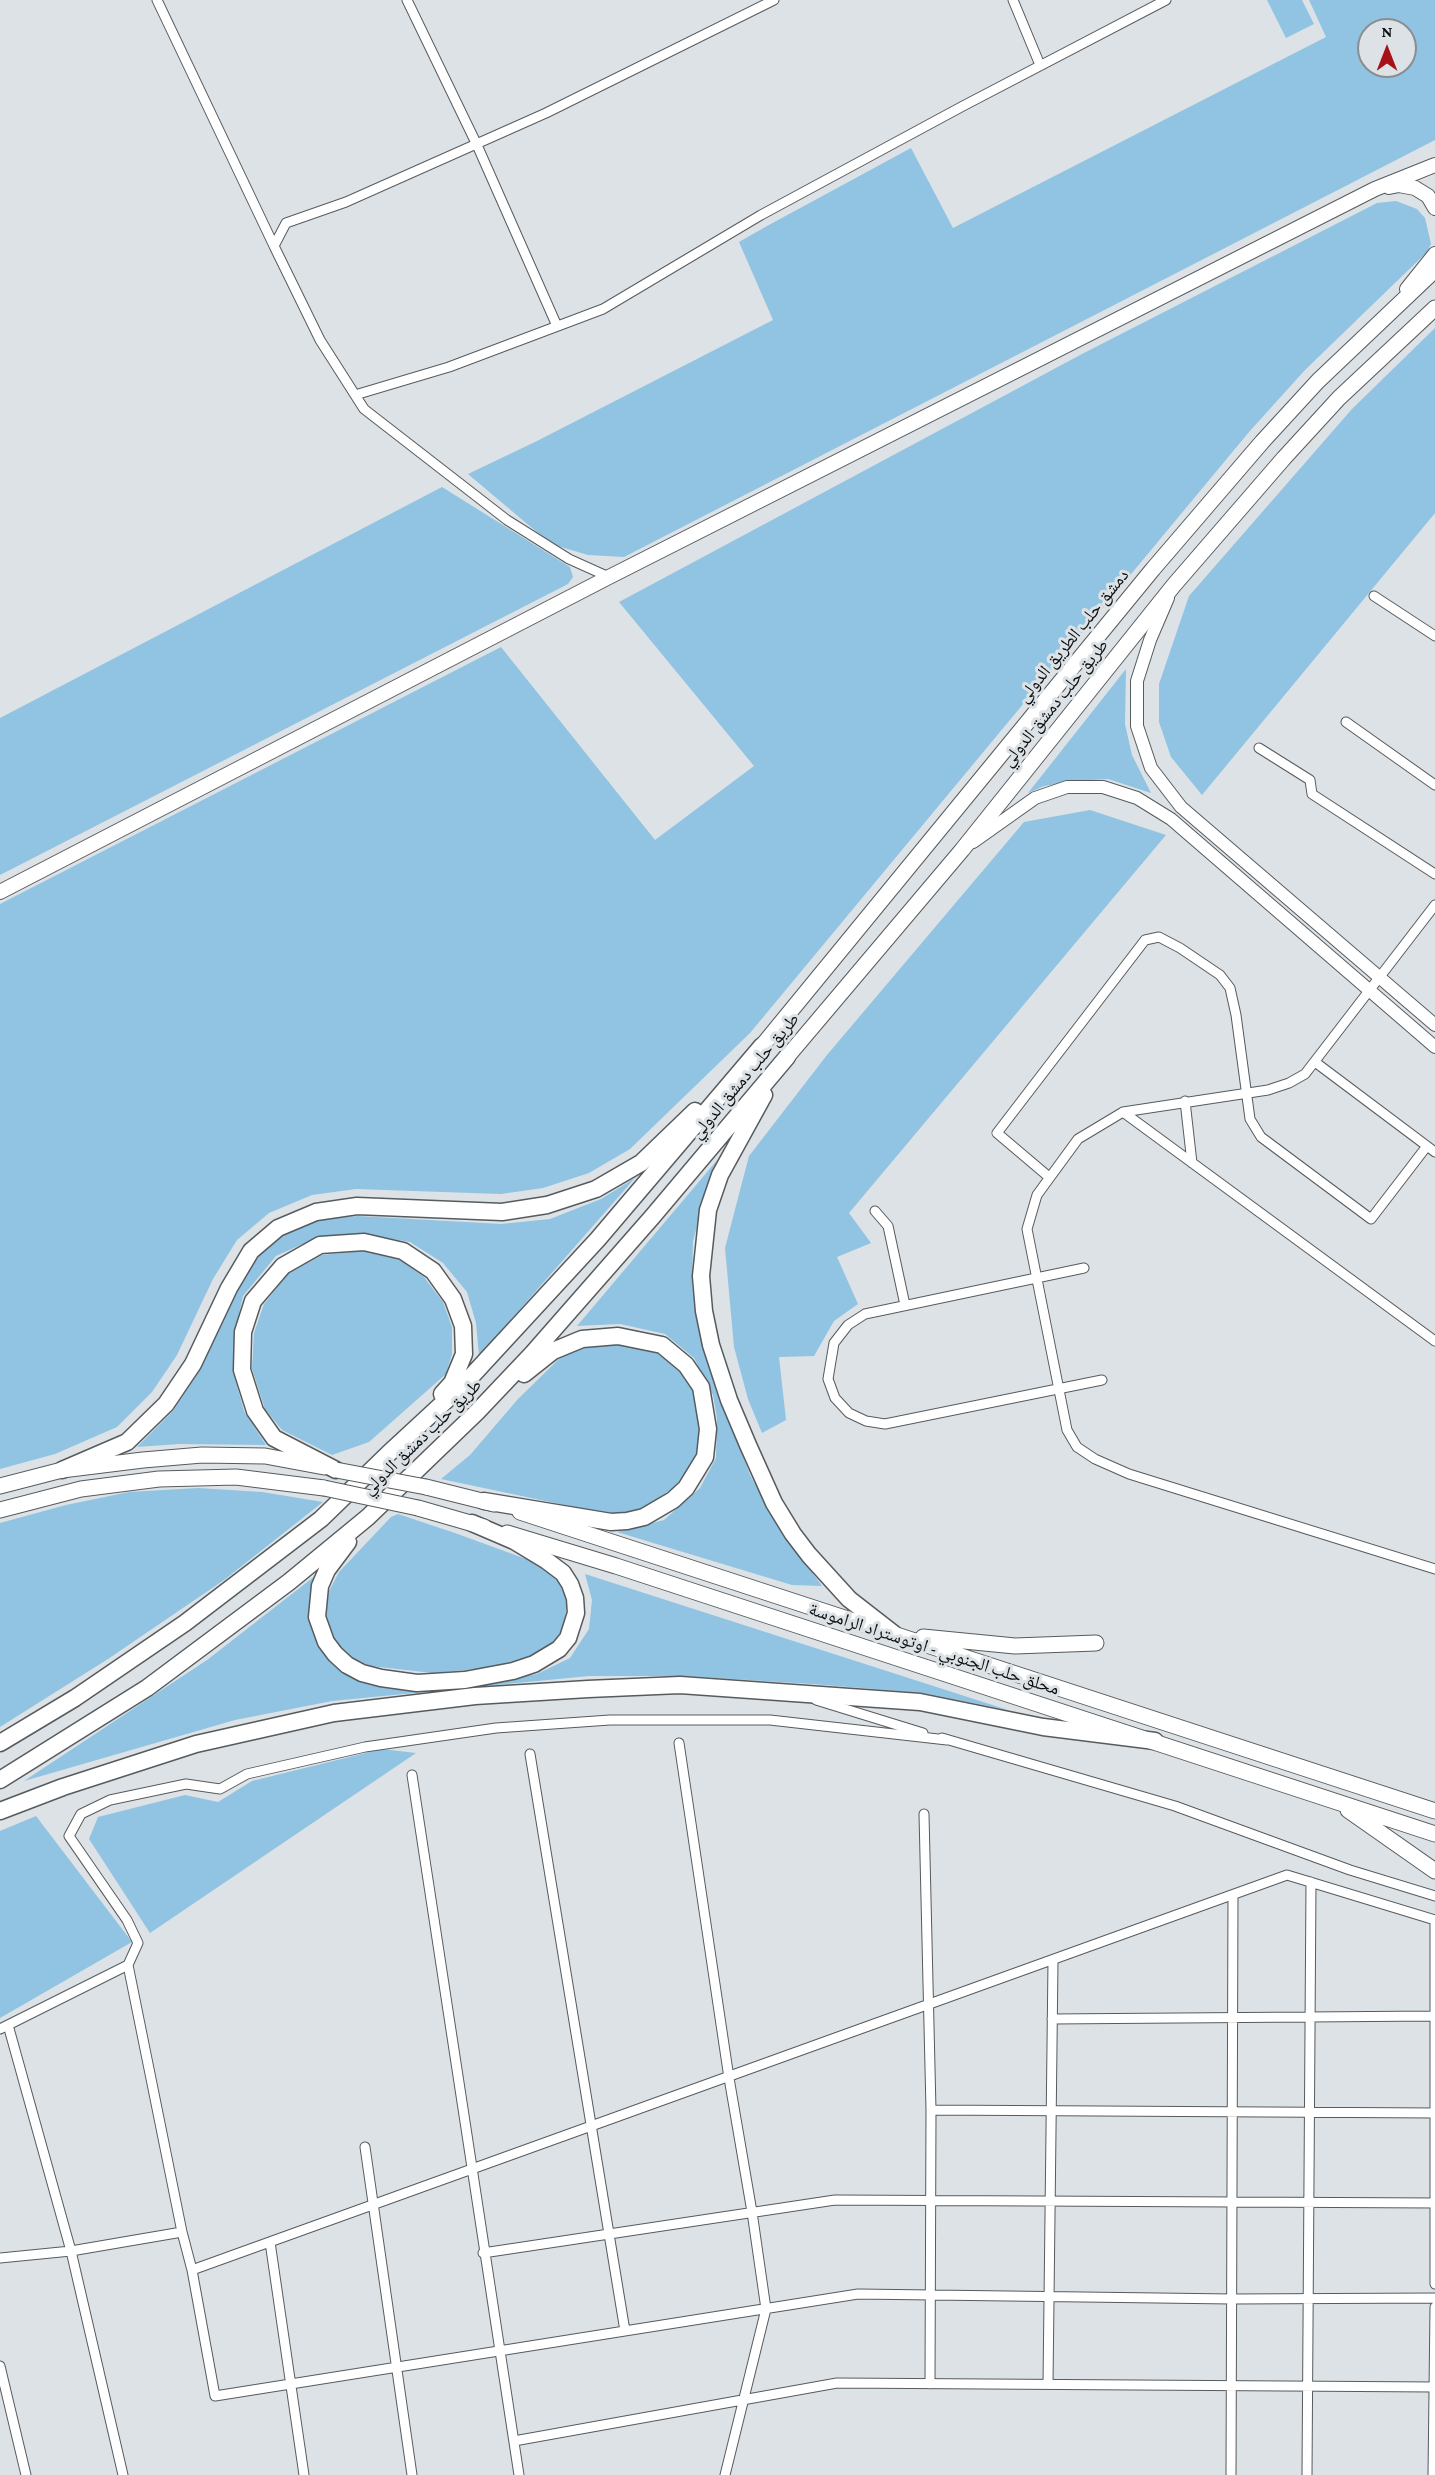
<!DOCTYPE html>
<meta charset="utf-8">
<style>
body{margin:0}
#map{position:relative;width:1435px;height:2475px;overflow:hidden;background:#dce2e5;font-family:"Crimson Pro",serif}
canvas{display:block}
.north{position:absolute;left:1357px;top:18px;width:60px;height:60px;box-sizing:border-box;background:#dce2e5;border:2px solid #898e90;border-radius:50%;rotate:0deg;font-size:16px;font-weight:700;line-height:24px;text-align:center;color:#0d0f10}
.north::after{content:'';display:block;margin:auto;width:21px;height:27px;background:#a71217;clip-path:polygon(50% 0,100% 100%,50% 72%,0 100%)}
</style>
<div id="map">
<canvas width="1435" height="2475"></canvas>
<div class="north">N</div>
</div>
<script>
const context = document.querySelector('canvas').getContext('2d');
context.lineJoin = 'round';
function paint(path, color) { context.fillStyle = color; context.fill(path, 'evenodd'); }
const shape = rows => new Path2D(rows.map(r => 'M' + r).join(''));
function stroke(path, color, width, dash) { context.strokeStyle = color; context.lineWidth = width; context.lineCap = dash ? 'butt' : 'round'; context.setLineDash(dash || []); context.stroke(path); }
function write(font, color, halo, rows, align = 'center') {
  context.font = font + ' "Crimson Pro","Noto Naskh Arabic",serif'; context.lineWidth = 6; context.setLineDash([]); context.textBaseline = 'middle'; context.strokeStyle = halo; context.fillStyle = color; for (const [text, x, y, turn = 0] of rows) {
    context.save(); context.translate(x, y); context.rotate((+turn || 0) * Math.PI / 180); context.textAlign = isNaN(turn) ? turn : align; if (halo) context.strokeText(text, 0, 0); context.fillText(text, 0, 0); context.restore();
  }
}
paint(shape([
 [1267,0,1302,0,1314,24,1286,38],
 [1309,0,1435,0,1435,140,624,557,588,555,551,544,468,474,537,441,773,320,739,242,767,226,911,148,953,228,1326,37],
 [1369,30,1405,30,1405,66,1369,66],
 [1396,201,1417,209,1425,218,1431,244,1427,252,1305,370,1249,432,750,1033,630,1149,589,1173,543,1188,501,1194,356,1189,312,1195,269,1213,237,1240,213,1279,177,1355,152,1392,117,1427,55,1454,0,1469,0,904,501,647,655,840,754,766,619,602,1082,354,1377,203],
 [1435,328,1435,513,1202,795,1171,757,1159,722,1159,684,1189,596,1352,409],
 [442,487,570,567,573,577,568,584,0,875,0,718],
 [1126,669,1125,724,1132,755,1151,793,1108,779,1075,781,1044,786,1028,793],
 [1090,810,1166,835,849,1213,871,1243,837,1257,858,1304,834,1321,814,1356,779,1357,786,1420,762,1433,748,1399,734,1347,725,1248,749,1156,827,1055,1024,822],
 [724,1152,704,1201,693,1241,692,1285,702,1336,716,1385,750,1475,774,1519,822,1586,792,1585,617,1532,664,1520,700,1488,716,1458,717,1418,713,1395,694,1358,665,1334,620,1324,577,1326],
 [635,1178,479,1356,476,1323,467,1292,443,1263,410,1242,363,1234,318,1237,276,1256,243,1296,235,1331,233,1371,244,1411,266,1445,179,1444,137,1447,173,1411,200,1370,233,1292,256,1255,281,1235,319,1219,358,1216,501,1224,550,1219,601,1199],
 [362,1251,401,1260,424,1277,443,1302,452,1327,452,1354,446,1374,369,1442,332,1455,282,1430,265,1409,252,1369,254,1333,264,1304,288,1274,322,1255],
 [612,1343,657,1353,687,1375,699,1396,700,1434,696,1455,687,1472,674,1487,643,1509,612,1515,441,1479,470,1455,518,1399,561,1357,576,1349],
 [198,1488,262,1492,323,1502,224,1580,108,1659,0,1727,0,1523,66,1505,129,1492],
 [398,1514,455,1533,537,1563,561,1580,567,1603,564,1626,552,1645,529,1657,487,1668,433,1673,370,1666,350,1656,337,1644,328,1629,325,1612,329,1591,339,1572,391,1517],
 [585,1574,1008,1710,923,1693,812,1684,684,1676,589,1676,332,1701,235,1720,24,1781,207,1660,315,1576,311,1605,333,1661,370,1685,414,1690,468,1686,537,1674,570,1658,589,1629,592,1600],
 [382,1749,416,1753,150,1933,89,1839,98,1817,185,1795,218,1802,252,1781],
 [36,1816,132,1942,0,2018,0,1831]
]), '#91c3e3');
const minor = shape([
 [157,0,274,246],
 [407,0,477,145,557,326],
 [1013,0,1040,65],
 [355,395,449,367,603,309,761,215,963,106,1166,0],
 [609,577,569,559,507,520,364,409,320,340,274,246,286,223,346,202,546,113,774,0],
 [1374,596,1435,636],
 [1346,722,1435,785],
 [1259,748,1310,780,1312,794,1435,874],
 [1435,905,1305,1074,1289,1083,1268,1090,1123,1112,1078,1139,1037,1195,1027,1229,1067,1430,1077,1447,1095,1459,1129,1474,1435,1569],
 [1315,1062,1435,1152],
 [1185,1101,1192,1163],
 [1123,1112,1435,1341],
 [1049,1177,997,1133,1145,940,1159,937,1180,948,1220,975,1230,988,1236,1015,1250,1119,1261,1137,1371,1219,1427,1146],
 [875,1211,888,1226,905,1305],
 [1084,1268,865,1314,848,1325,834,1343,828,1379,835,1398,849,1413,866,1421,885,1424,1102,1380],
 [816,1700,923,1733],
 [942,1738,1175,1806,1350,1870,1435,1896],
 [679,1743,729,2078,752,2212,766,2309,725,2475],
 [530,1754,625,2331],
 [412,1775,519,2475],
 [924,1814,931,2110,1435,2113],
 [1435,1920,1435,2284],
 [128,1965,182,2232],
 [1052,2019,1434,2016],
 [8,2025,71,2251,123,2475],
 [0,2029,128,1965,138,1943,127,1920,69,1836,81,1814,110,1800,186,1784,220,1789,247,1774,365,1747,496,1728,610,1720,770,1720,947,1740],
 [365,2147,412,2475],
 [270,2242,304,2475],
 [483,2253,835,2200,1435,2203],
 [0,2258,71,2251,182,2232,192,2270,1287,1875,1435,1920],
 [192,2270,215,2396,858,2294,1232,2299,1435,2298],
 [0,2366,26,2475],
 [930,2384,931,2110],
 [1048,2384,1053,1961],
 [514,2441,837,2383,1434,2387],
 [1231,2475,1233,1895],
 [1307,2475,1311,1882],
 [1433,2475,1435,2307]
]);
const tertiary = shape([
 [1168,598,1150,640,1137,681,1137,726,1151,768,1181,807,1435,1025],
 [973,842,1035,798,1067,787,1103,787,1137,798,1171,819,1435,1047]
]);
const secondary = shape([
 [1389,187,1399,185,1415,188,1428,196,1435,208],
 [1407,289,1435,254],
 [0,892,609,577,1375,189,1435,165]
]);
const trunk = shape([
 [762,1046,1153,569,1262,442,1318,381,1435,270],
 [787,1057,962,850,1174,585,1284,458,1339,398,1435,308],
 [0,1486,62,1470,143,1460,202,1455,265,1456,324,1467],
 [426,1487,494,1504],
 [418,1508,484,1527],
 [0,1510,81,1489,159,1479,236,1477,324,1488],
 [520,1512,1435,1811],
 [507,1533,616,1566,1435,1834],
 [923,1637,1015,1646,1096,1643],
 [1348,1810,1435,1871]
]);
const motorway = shape([
 [764,1095,720,1175,708,1210,701,1276,704,1311,711,1345,729,1400,748,1445,774,1503,793,1534,809,1555,849,1599,894,1634],
 [62,1470,127,1442,166,1404,193,1364,229,1288,251,1251,278,1228,316,1212,357,1206,502,1212,547,1205,596,1189,641,1163,695,1111],
 [336,1470,274,1438,255,1411,242,1370,243,1332,253,1301,283,1266,320,1245,364,1242,403,1251,433,1271,453,1299,463,1326,464,1354,452,1383,442,1394],
 [484,1501,611,1522,627,1521,644,1517,673,1500,686,1488,705,1457,708,1429,701,1387,686,1365,662,1345,618,1336,582,1339,553,1351,524,1374],
 [348,1542,327,1570,320,1586,317,1617,326,1642,335,1654,347,1665,362,1673,381,1678,417,1683,465,1680,513,1671,534,1664,559,1649,568,1638,576,1613,575,1598,570,1584,563,1573,547,1561,514,1541,472,1523],
 [0,1743,75,1698,185,1623,321,1519,388,1454,467,1381,598,1239,762,1046],
 [0,1780,147,1688,289,1582,368,1517,477,1412,532,1354,653,1216,787,1057],
 [0,1811,63,1787,196,1744,334,1713,475,1696,588,1689,680,1685,920,1702,1043,1727,1155,1741]
]);
stroke(minor, '#565b5e', 11);
stroke(tertiary, '#565b5e', 14);
stroke(secondary, '#565b5e', 16);
stroke(trunk, '#565b5e', 17);
stroke(motorway, '#565b5e', 19);
stroke(minor, '#fff', 9);
stroke(tertiary, '#fff', 12);
stroke(secondary, '#fff', 14);
stroke(trunk, '#fff', 15);
stroke(motorway, '#fff', 16);
const trunkBridge = shape([
 [336,1470,426,1487],
 [324,1488,418,1508]
]);
stroke(trunkBridge, '#565b5e', 17, []);
stroke(trunkBridge, '#fff', 15);
write('18px', '#0d0f10', '#dce2e5', [
 ["دمشق حلب الطريق الدولي",1073,636,-51],
 ["طريق حلب دمشق الدولي",1055,703,-51],
 ["طريق حلب دمشق الدولي",745,1076,-50],
 ["طريق حلب دمشق الدولي",422,1437,-44],
 ["محلق حلب الجنوبي - اوتوستراد الراموسة",934,1649,18]
]);
</script>
